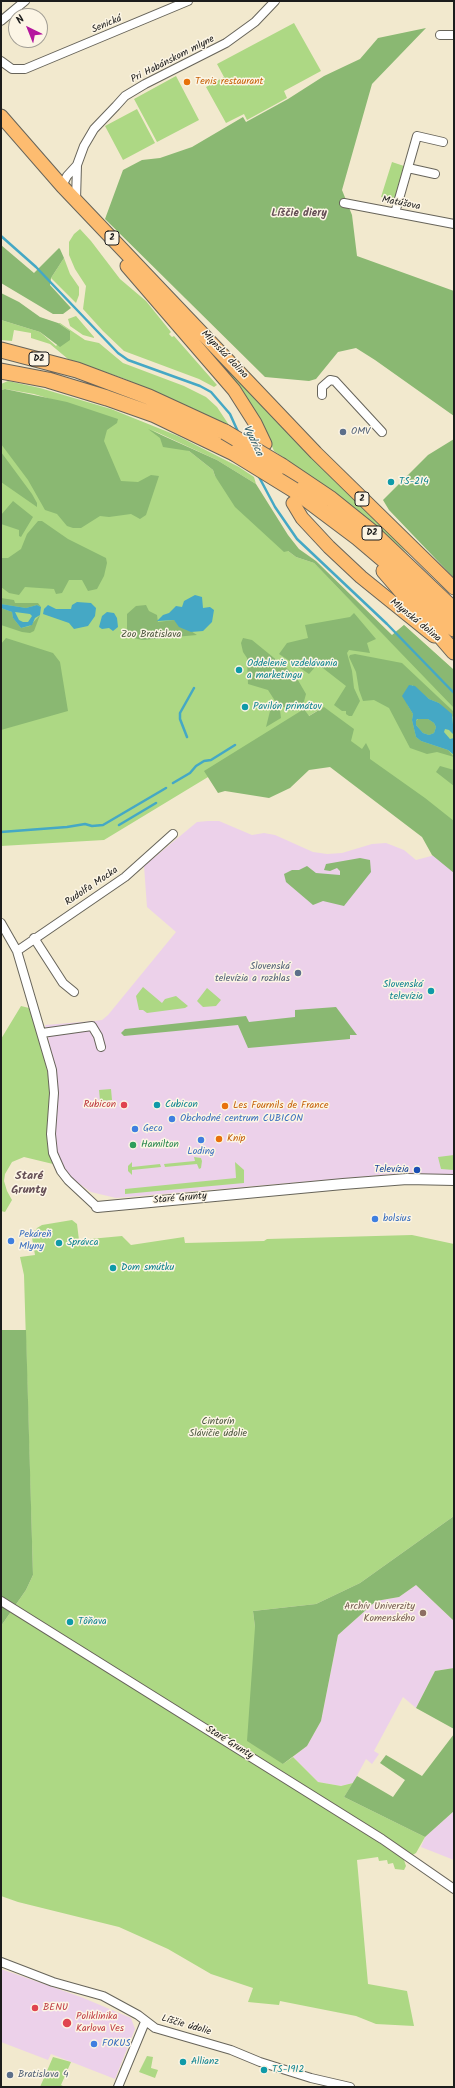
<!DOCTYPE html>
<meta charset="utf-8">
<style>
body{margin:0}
#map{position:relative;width:455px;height:2088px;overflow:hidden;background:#f2e9ce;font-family:Kalam,sans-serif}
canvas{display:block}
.frame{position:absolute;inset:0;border:2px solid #1c1c1c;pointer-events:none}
.north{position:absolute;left:8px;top:8px;width:40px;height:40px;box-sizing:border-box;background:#fcf5e5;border:1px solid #a29e95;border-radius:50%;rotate:317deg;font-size:11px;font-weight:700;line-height:16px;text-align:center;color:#1c1c1c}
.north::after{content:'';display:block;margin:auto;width:14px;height:18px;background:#b5179e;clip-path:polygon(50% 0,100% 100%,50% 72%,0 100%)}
</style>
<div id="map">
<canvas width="455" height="2088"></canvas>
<div class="frame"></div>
<div class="north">N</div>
</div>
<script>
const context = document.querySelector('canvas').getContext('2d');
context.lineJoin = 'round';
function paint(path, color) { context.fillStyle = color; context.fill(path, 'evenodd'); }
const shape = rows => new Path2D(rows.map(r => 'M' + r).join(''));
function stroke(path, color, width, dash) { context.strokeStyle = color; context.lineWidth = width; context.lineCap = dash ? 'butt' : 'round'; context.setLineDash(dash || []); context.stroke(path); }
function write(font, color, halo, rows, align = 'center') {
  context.font = font + ' Kalam,sans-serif'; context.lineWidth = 3; context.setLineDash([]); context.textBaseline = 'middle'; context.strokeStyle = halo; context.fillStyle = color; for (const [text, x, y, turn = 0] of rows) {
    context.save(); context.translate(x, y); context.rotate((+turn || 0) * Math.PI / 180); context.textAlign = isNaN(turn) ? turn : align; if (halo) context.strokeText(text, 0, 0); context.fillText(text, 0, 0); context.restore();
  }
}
paint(shape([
 [208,821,219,821,252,835,264,833,275,835,313,852,327,854,342,853,372,844,386,843,404,850,416,860,454,850,454,1175,405,1173,116,1198,91,1192,70,1177,58,1158,54,1140,57,1075,45,1025,94,1021,102,1020,108,1015,176,932,147,907,144,866,197,822],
 [416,1585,454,1621,454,1668,435,1671,416,1708,403,1697,374,1751,379,1754,372,1764,366,1759,353,1783,341,1786,318,1782,293,1757,307,1746,321,1721,338,1635,376,1601,399,1597],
 [454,1811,454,1860,421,1847,425,1837],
 [1,1969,81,1997,131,2018,135,2029,115,2079,51,2054,48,2060,1,2042]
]), '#ecd1ea');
paint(shape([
 [294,23,321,71,284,91,287,98,247,120,244,114,226,123,206,87,224,77,217,64],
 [176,76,199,120,157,142,134,99],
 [137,109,155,143,123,160,105,126],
 [392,162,407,167,396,202,381,197],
 [80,229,91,241,120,279,146,301,171,332,169,334,172,337,174,336,217,385,214,387,199,379,124,351,103,331,83,309,86,286,75,269,69,255,69,242,74,234],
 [64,258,70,274,79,287,79,295,76,303,51,278],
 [155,289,320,465,411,556,342,498,274,451,265,430],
 [76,316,94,337,94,338,83,335,70,326,68,319],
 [1,320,40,332,56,346,70,331,58,323,60,323,85,340,99,343,123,363,184,386,206,397,217,407,229,425,125,379,68,359,50,344,31,338,31,333,14,330,12,341,1,340],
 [8,381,40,388,111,409,178,436,239,467,254,477,256,484,217,460,152,430,189,451,213,470,215,476,288,551,296,557,314,563,388,639,404,625,454,670,454,827,365,758,322,708,104,840,1,846,1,399,100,414,34,394,5,389,1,390,1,384],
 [143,987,162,1003,165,999,176,996,188,1006,185,1008,147,1013,143,1010,139,1010,136,996],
 [207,988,221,1000,216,1006,203,1007,197,1001],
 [21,1006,29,1008,43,1052,50,1084,47,1142,53,1164,24,1157,12,1162,5,1174,4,1181,7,1191,12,1200,5,1212,1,1211,1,1039],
 [111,1089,112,1100,100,1101,99,1090],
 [454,1155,454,1170,441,1169,438,1157],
 [194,1157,201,1158,202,1161,201,1168,199,1169,197,1164,165,1167,164,1164,195,1161],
 [132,1162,132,1167,160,1164,161,1167,132,1170,132,1175,128,1171,128,1166],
 [235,1162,244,1170,244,1183,125,1194,125,1189,236,1178],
 [72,1220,77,1224,79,1240,122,1236,131,1245,184,1237,185,1243,264,1241,267,1239,412,1235,454,1244,454,1516,360,1583,316,1604,253,1611,255,1627,283,1764,293,1757,318,1782,341,1786,353,1783,344,1797,425,1837,416,1853,404,1860,406,1866,404,1870,395,1869,393,1863,388,1864,387,1860,379,1861,378,1857,357,1860,368,1984,407,1991,414,2026,376,2024,356,2016,280,2001,279,2005,248,2002,253,1988,211,1974,168,1949,119,1927,18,1902,1,1896,1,1626,26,1590,33,1575,24,1275,20,1257,35,1255,31,1232,36,1230,37,1228,42,1225],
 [147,2056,153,2057,151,2068,158,2070,155,2078,139,2072],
 [53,2057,71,2062,61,2085,65,2087,40,2087]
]), '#add884');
paint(shape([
 [426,28,372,84,342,190,352,215,357,256,454,291,454,416,375,360,356,348,338,352,316,379,309,381,265,377,105,219,123,170,142,160,160,158,192,147,243,117,246,122,288,99,324,76,360,59,378,38],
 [1,245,34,273,59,248,60,249,64,258,51,278,50,285,71,308,63,314,53,314,1,283],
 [1,293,19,302,40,317,58,323,70,331,70,340,60,347,40,332,1,320],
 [5,389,67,402,118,419,117,423,107,430,104,441,121,481,138,482,151,475,159,476,146,515,140,519,131,514,109,517,100,516,81,528,73,528,67,526,57,514,45,510,28,480,1,444,1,390],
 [148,429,217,460,256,484,288,535,299,549,316,561,392,635,404,625,454,670,454,708,314,563,296,557,288,551,284,552,235,507,215,476,213,470,189,451,163,447,160,438],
 [454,439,454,578,389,510,383,500,428,455],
 [1,452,32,494,37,503,37,507,1,482],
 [13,501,33,517,21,537,19,536,19,530,1,524,1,515],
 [38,521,42,521,68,539,106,558,107,563,104,576,97,589,88,591,82,580,69,580,62,593,56,594,54,589,25,587,19,595,9,593,1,587,1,558,8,558,21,549,27,534],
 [1,598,14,600,15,603,38,603,41,607,37,605,26,608,1,604],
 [146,605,149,611,157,615,158,622,174,620,197,635,142,640,134,638,127,630,127,614,136,606],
 [1,608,12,612,13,618,21,628,30,626,40,615,34,631,30,633,22,632,1,625],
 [354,613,376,639,367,643,370,653,349,650,347,653,352,671,354,688,360,701,352,716,349,716,346,714,346,711,342,711,334,705,346,686,319,665,316,666,309,674,279,654,287,643,308,638,305,625,350,617],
 [6,638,53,653,60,662,68,711,1,730,1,644],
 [243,638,252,640,295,675,306,694,303,705,293,711,277,704,268,690,248,684,247,658,243,652,241,643],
 [355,654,402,663,453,711,454,718,439,703,429,699,412,685,407,704,413,714,412,720,416,737,421,741,448,750,454,757,437,752,427,754,410,748,389,708,374,700,363,701,359,690,356,672,349,657,350,655],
 [324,707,354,729,351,741,362,749,366,743,370,751,370,759,425,798,454,821,454,873,432,855,422,837,330,767,309,770,290,788,269,798,225,791,218,793,204,771,304,709,309,716],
 [273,708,280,710,281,718,266,727,270,711],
 [418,719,428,719,434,723,436,727,434,733,429,735,423,733,416,725,416,721],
 [440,766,454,770,454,786,436,772],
 [360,858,370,860,371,872,344,906,323,901,313,905,286,882,284,874,292,870,299,870,307,866,316,873,340,875,340,871,337,868,330,871,324,870,326,864],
 [336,1007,357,1035,350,1035,350,1039,248,1048,238,1025,124,1036,121,1033,125,1029,246,1016,249,1022,295,1017,295,1010],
 [1,1330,26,1330,33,1575,26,1590,1,1626],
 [454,1516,454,1621,416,1585,399,1597,376,1601,338,1635,321,1721,307,1746,283,1764,247,1741,255,1627,253,1611,316,1604,360,1583],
 [454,1668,454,1729,416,1708,435,1671],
 [454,1734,454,1811,425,1837,344,1797,357,1776,393,1797,405,1780,380,1763,386,1755,422,1776]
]), '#8ab872');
paint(shape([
 [195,595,202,597,203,608,210,607,214,610,212,622,203,631,191,632,179,627,174,620,157,621,163,615,169,613,176,606,182,607,184,601],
 [77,602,91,603,96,608,95,616,88,626,74,629,69,623,43,614,44,609,48,605,56,609,71,609,72,605],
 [1,604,26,608,37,605,41,607,40,615,35,618,32,625,21,628,13,618,12,612,1,608],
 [15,612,30,614,32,616,28,622,23,622,19,620],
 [107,612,114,613,117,618,118,627,113,631,109,628,102,629,99,627,102,616],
 [409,685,415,686,429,699,439,703,452,714,454,735,449,730,445,729,444,732,450,739,454,738,454,755,448,750,421,741,416,737,412,720,413,714,402,696],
 [417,719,428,719,434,723,436,727,434,733,429,735,423,733,416,725,416,721]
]), '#45a8c5');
stroke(shape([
 [1,236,36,267,118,353,128,360,200,386,211,392,230,414,239,434],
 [258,475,275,507,297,539,387,624,454,693],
 [187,737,180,719,180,713,194,688],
 [173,783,190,773,196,766,204,761,211,760,235,745],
 [119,825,156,803],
 [1,832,67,827,85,824,92,826,103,825,166,788]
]), '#45a8c5', 2.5);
const minor = shape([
 [1,21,25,1],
 [440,35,454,35],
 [1,61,12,69,25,69,188,1],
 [408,168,435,174],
 [62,186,67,176,77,165],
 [76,200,77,165,84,146,94,129,116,106,125,96,145,84,226,43,255,22,275,1],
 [344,203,454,224],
 [395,213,417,136,443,142],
 [322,395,322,387,330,380,335,381,382,432],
 [1,923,17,951,52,1070,54,1093,51,1134,53,1153,61,1171,68,1180,97,1207],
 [34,938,63,983,74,992],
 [17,951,125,877,173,834],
 [42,1033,92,1026,98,1036,101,1047],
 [1,1601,382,1839,454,1889],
 [1,1962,53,1982,103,1996,138,2015,155,2028,231,2050,260,2062,311,2078,350,2087],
 [118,2087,145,2022]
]);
const tertiary = shape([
 [97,1207,343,1184,407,1179,454,1180]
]);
const primary = shape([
 [1,116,62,186,316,453,454,588],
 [127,266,234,390,255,423,265,444],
 [293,503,302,518,329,547,361,577,434,636]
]);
const motorway = shape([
 [1,350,77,370,149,397,225,432],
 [1,371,48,380,107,398,155,415,234,453],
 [282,466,331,499,372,532,454,610],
 [294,490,358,538,391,566,454,629],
 [384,571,454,652]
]);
stroke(minor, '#67645a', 10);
stroke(tertiary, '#67645a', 12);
stroke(primary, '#67645a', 15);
stroke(motorway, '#67645a', 17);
stroke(minor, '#fff', 8);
stroke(tertiary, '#fff', 10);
stroke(primary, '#fdbc70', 13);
stroke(motorway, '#fdbc70', 15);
const motorwayBridge = shape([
 [225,432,282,466],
 [234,453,294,490]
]);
stroke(motorwayBridge, '#67645a', 17, []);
stroke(motorwayBridge, '#fdbc70', 15);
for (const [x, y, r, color] of [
 [187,82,4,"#e8710a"],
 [343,432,4,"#5c6f8a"],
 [391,482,4,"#0f9aa8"],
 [239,670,4,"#0f9aa8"],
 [245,707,4,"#0f9aa8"],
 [298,973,4,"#5c6f8a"],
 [431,991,4,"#0f9aa8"],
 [124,1105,4,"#e0444e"],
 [157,1105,4,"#0f9aa8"],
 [225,1106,4,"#e8710a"],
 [172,1119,4,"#3f7fe0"],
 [135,1129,4,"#3f7fe0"],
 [219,1139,4,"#e8710a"],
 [201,1140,4,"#3f7fe0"],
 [133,1145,4,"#2e9e5b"],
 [417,1170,4,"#1a4fb4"],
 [375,1219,4,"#3f7fe0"],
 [11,1241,4,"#3f7fe0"],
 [59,1243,4,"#0f9aa8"],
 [113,1268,4,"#0f9aa8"],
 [423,1613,4,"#8d6e63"],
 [70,1622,4,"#0f9aa8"],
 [35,2008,4,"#e0444e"],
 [67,2023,5,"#e0444e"],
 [94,2044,4,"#3f7fe0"],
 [183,2062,4,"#0f9aa8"],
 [264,2070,4,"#0f9aa8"],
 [10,2075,4,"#5c6f8a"]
]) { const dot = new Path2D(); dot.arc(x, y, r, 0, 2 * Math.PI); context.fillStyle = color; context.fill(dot); stroke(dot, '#fcf5e5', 1.5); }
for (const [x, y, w] of [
 [112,238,14],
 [39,359,20],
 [362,499,14],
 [372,533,20]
]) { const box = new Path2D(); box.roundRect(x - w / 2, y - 7, w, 14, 3); context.fillStyle = '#fcf5e5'; context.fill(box); stroke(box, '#1c1c1c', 1); }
write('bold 9px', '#1c1c1c', null, [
 ["2",112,238],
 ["D2",39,359],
 ["2",362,499],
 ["D2",372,533]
]);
write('10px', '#1c1c1c', '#fcf5e5', [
 ["Senická",107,25,-23],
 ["Pri Habánskom mlyne",173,60,-27],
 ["Matúšova",401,204,11],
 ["Mlynská dolina",224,355,46],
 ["Mlynská dolina",415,621,39],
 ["Rudolfa Mocka",92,887,-34],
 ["Staré Grunty",180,1199,-5],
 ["Staré Grunty",229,1743,32],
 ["Líščie údolie",186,2026,16]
]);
write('10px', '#c56008', '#fcf5e5', [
 ["Tenis restaurant",195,82],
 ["Les Fournils de France",233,1106],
 ["Knip",227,1139]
], 'left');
write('10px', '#4e5e75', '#fcf5e5', [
 ["OMV",351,432],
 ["Slovenská",290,967,"right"],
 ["televízia a rozhlas",290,979,"right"],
 ["Bratislava 4",18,2075]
], 'left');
write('10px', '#0d838f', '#fcf5e5', [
 ["TS-214",399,482],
 ["Oddelenie vzdelávania",247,664],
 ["a marketingu",247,676],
 ["Pavilón primátov",253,707],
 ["Slovenská",423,985,"right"],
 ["televízia",423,997,"right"],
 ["Cubicon",165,1105],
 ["Správca",67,1243],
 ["Dom smútku",121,1268],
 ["Tôňava",78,1622],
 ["Allianz",191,2062],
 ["TS-1912",272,2070]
], 'left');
write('10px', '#48543b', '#fcf5e5', [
 ["Zoo Bratislava",151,635],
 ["Cintorín",218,1422],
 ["Slávičie údolie",218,1434]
]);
write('10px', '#be3a42', '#fcf5e5', [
 ["Rubicon",116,1105,"right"],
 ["BENU",43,2008],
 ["Poliklinika",76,2017],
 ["Karlova Ves",76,2029]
], 'left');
write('10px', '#366cbe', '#fcf5e5', [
 ["Obchodné centrum CUBICON",180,1119],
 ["Geco",143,1129],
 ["Loding",201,1152,"center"],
 ["bolsius",383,1219],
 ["Pekáreň",19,1235],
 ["Mlyny",19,1247],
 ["FOKUS",102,2044]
], 'left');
write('10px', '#27864d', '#fcf5e5', [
 ["Hamilton",141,1145]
], 'left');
write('10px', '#164399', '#fcf5e5', [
 ["Televízia",409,1170]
], 'right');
write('10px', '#785e54', '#fcf5e5', [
 ["Archív Univerzity",415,1607],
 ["Komenského",415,1619]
], 'right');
write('bold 11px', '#644e55', '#fcf5e5', [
 ["Líščie diery",299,214]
]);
write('italic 11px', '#2e5b68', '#fcf5e5', [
 ["Vydrica",252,441,64]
]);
write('bold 12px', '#644e55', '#fcf5e5', [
 ["Staré",29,1177],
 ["Grunty",29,1191]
]);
</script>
